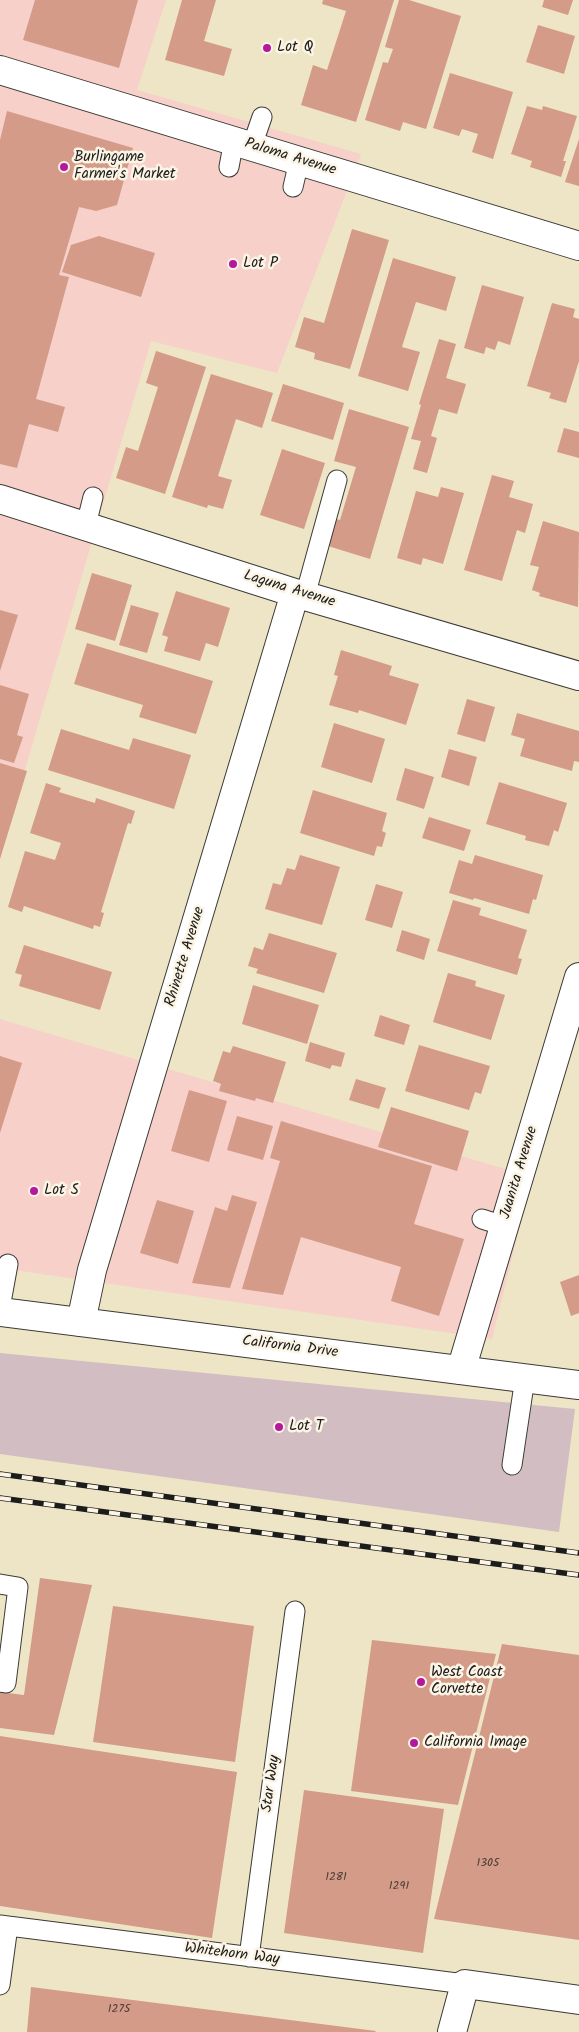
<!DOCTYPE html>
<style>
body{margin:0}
canvas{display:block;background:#ede5c5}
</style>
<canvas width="579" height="2032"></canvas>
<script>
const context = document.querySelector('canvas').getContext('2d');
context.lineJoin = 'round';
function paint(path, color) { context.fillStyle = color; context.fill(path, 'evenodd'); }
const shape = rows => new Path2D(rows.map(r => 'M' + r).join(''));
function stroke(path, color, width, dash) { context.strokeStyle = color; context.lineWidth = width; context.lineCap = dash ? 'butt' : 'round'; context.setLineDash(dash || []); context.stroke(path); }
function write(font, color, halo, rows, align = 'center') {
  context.font = font + ' Kalam,sans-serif'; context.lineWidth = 5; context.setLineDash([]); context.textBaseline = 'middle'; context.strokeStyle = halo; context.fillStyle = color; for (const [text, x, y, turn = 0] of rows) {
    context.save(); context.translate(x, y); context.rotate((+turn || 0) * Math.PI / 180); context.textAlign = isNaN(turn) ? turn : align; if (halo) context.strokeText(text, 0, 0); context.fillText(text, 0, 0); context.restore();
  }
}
paint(shape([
 [0,0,166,0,137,90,361,154,277,373,151,341,0,854],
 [0,1019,532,1177,492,1339,0,1268]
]), '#f7d0ca');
paint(shape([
 [0,1353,575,1409,559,1532,0,1454]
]), '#d2bec2');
paint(shape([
 [35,0,138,0,119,68,23,40],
 [182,0,216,0,204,41,232,49,224,76,165,60],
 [323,0,394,0,356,122,301,105,313,65,327,70,346,11,322,4],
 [399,0,409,0,461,16,426,129,403,122,400,131,365,120,383,62,388,63,393,49,385,47],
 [544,0,573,0,568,15,542,7],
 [538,25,575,36,564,74,526,62],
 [450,73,513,92,493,159,472,152,478,134,462,129,459,136,433,128],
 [527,106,542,110,543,106,577,116,563,161,566,161,561,177,530,167,532,161,511,154],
 [7,111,133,148,117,205,96,211,79,207,59,275,69,277,36,399,65,407,58,432,29,424,17,468,0,464,0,140],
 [579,139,579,186,565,182],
 [352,229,389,240,350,369,314,359,315,353,295,347,304,317,324,323],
 [99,236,155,253,141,297,62,272,71,245],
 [393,258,456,277,446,311,416,302,402,347,420,352,408,391,358,376],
 [482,285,524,297,510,345,498,341,495,350,486,347,484,354,464,348],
 [552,303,575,309,573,317,579,319,579,361,566,403,549,398,551,393,527,386],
 [439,339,456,344,446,378,466,384,457,414,439,409,431,436,437,438,427,473,413,469,421,441,411,439,421,405,419,404],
 [156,351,206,367,165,494,116,478,126,447,138,451,158,387,146,383],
 [211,374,273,393,262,428,236,419,218,476,232,480,223,509,208,505,207,508,172,497],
 [283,384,344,403,333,440,271,421],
 [349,409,409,427,370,559,328,546,336,519,340,520,356,467,334,461],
 [564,428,579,432,579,458,557,452],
 [282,449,325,463,304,529,260,515],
 [492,475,514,481,509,497,533,504,525,533,517,530,502,581,464,570],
 [441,487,464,493,443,564,423,558,421,565,397,558,416,491,438,497],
 [543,521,579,532,578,607,539,596,540,593,532,590,539,567,530,565],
 [92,573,132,585,115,641,75,629],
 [176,591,230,608,218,647,206,643,200,661,164,651,168,637,162,635],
 [131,605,159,613,147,653,119,645],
 [0,610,18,615,0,671],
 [87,643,213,681,196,734,139,717,143,705,74,684],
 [341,650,392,666,389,675,419,684,406,725,359,710,358,713,329,705,338,676,334,675],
 [0,685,29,694,17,735,23,737,14,763,0,759],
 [467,699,495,707,485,742,457,734],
 [517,713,579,731,579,762,574,761,572,771,520,756,525,739,511,735],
 [334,723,385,739,372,783,321,767],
 [61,729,129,750,133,738,191,755,174,809,48,770],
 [449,749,477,757,469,786,441,777],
 [0,763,27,771,0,859],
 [405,768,434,777,424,809,396,800],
 [499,782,567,803,558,832,554,830,549,846,525,840,526,836,486,824],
 [46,783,61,788,59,792,95,803,96,798,135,811,131,824,128,823,101,912,104,913,100,927,94,925,93,929,24,906,22,912,8,907,25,851,55,860,61,843,30,833],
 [313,790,387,813,382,831,386,833,382,847,377,846,374,856,300,833],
 [429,817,471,830,464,851,422,838],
 [300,855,340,867,322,925,265,909,273,883,281,885,287,868,295,870],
 [475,855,543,875,536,900,533,899,529,914,474,898,473,900,449,893,459,860,472,864],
 [376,884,403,892,392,928,365,920],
 [453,900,481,908,479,915,527,930,518,958,522,959,517,975,437,951],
 [402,930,430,939,424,960,396,951],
 [269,933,337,953,324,993,256,973,258,969,248,966,254,947,263,950],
 [24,945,112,972,100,1010,19,986,22,975,15,973],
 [448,973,476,981,475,986,505,995,491,1040,433,1022],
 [253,985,319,1005,307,1044,242,1024],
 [380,1015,410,1025,404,1045,374,1036],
 [310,1042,345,1053,341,1067,332,1065,330,1069,305,1061],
 [419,1045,490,1066,481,1094,475,1092,469,1110,405,1091],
 [233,1046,286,1062,273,1103,256,1098,255,1101,219,1091,221,1084,213,1081,223,1051,230,1053],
 [0,1056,22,1063,0,1133],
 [356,1079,386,1088,379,1109,349,1100],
 [189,1090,227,1101,209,1162,171,1151],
 [391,1107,469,1131,457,1171,378,1147],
 [237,1116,273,1126,263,1160,227,1150],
 [281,1121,432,1166,414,1224,464,1239,439,1316,391,1301,401,1267,301,1237,283,1295,242,1289,280,1161,270,1158],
 [232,1195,257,1202,230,1288,192,1283,215,1207,227,1211],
 [157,1200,194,1211,178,1264,140,1253],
 [579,1275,579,1313,571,1316,560,1282],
 [40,1578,92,1585,54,1735,0,1728,0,1692,24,1695],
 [113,1606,254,1626,235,1762,93,1742],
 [372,1640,496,1654,458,1805,351,1791],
 [502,1644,579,1655,579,1940,434,1919],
 [0,1736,237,1772,212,1938,0,1906],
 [304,1790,444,1809,423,1953,284,1933],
 [31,1987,376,2031,375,2032,27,2032]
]), '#d49b88');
const lane = shape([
 [252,146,262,117],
 [229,167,234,140],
 [293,187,299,161],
 [86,525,93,497],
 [305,596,337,480],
 [482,1219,504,1226],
 [0,1308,8,1264],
 [512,1465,525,1378],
 [0,1584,18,1587,6,1683,0,1682],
 [0,1925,465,1984],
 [249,1957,295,1611],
 [0,1985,8,1926]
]);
const street = shape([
 [0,70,579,246],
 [0,499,295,593,579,676],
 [81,1322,92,1270,295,593],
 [461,1370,579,977],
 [452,2032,465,1984,579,2000]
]);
const secondary = shape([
 [0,1312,579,1385]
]);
stroke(lane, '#3b3a35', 21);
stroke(street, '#3b3a35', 30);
stroke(secondary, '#3b3a35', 30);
stroke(lane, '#fff', 19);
stroke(street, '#fff', 28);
stroke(secondary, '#fff', 28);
const rail = shape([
 [0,1474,579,1553],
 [0,1498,579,1575]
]);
stroke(rail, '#1c1c1c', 5.5);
stroke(rail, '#fcf5e5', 4, [11]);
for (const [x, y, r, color] of [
 [267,48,5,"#b5179e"],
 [64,167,5,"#b5179e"],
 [233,264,5,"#b5179e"],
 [34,1191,5,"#b5179e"],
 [279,1427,5,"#b5179e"],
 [421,1682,5,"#b5179e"],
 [414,1743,5,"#b5179e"]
]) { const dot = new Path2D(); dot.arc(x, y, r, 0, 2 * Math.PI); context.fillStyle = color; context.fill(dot); stroke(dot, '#fcf5e5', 2); }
write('12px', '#4a3c37', null, [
 ["1305",488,1864],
 ["1281",336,1878],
 ["1291",399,1887],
 ["1275",119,2010]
]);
write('15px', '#1c1c1c', '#fcf5e5', [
 ["Lot Q",277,48],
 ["Burlingame",74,158],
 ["Farmer's Market",74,175],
 ["Lot P",243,264],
 ["Lot S",44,1191],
 ["Lot T",289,1427],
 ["West Coast",431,1673],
 ["Corvette",431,1690],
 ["California Image",424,1743]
], 'left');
write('15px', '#1c1c1c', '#fcf5e5', [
 ["Paloma Avenue",290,158,17],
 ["Laguna Avenue",289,590,17],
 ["Rhinette Avenue",186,957,-73],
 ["Juanita Avenue",520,1173,-73],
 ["California Drive",290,1348,7],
 ["Star Way",272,1784,-82],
 ["Whitehorn Way",232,1955,7]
]);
</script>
